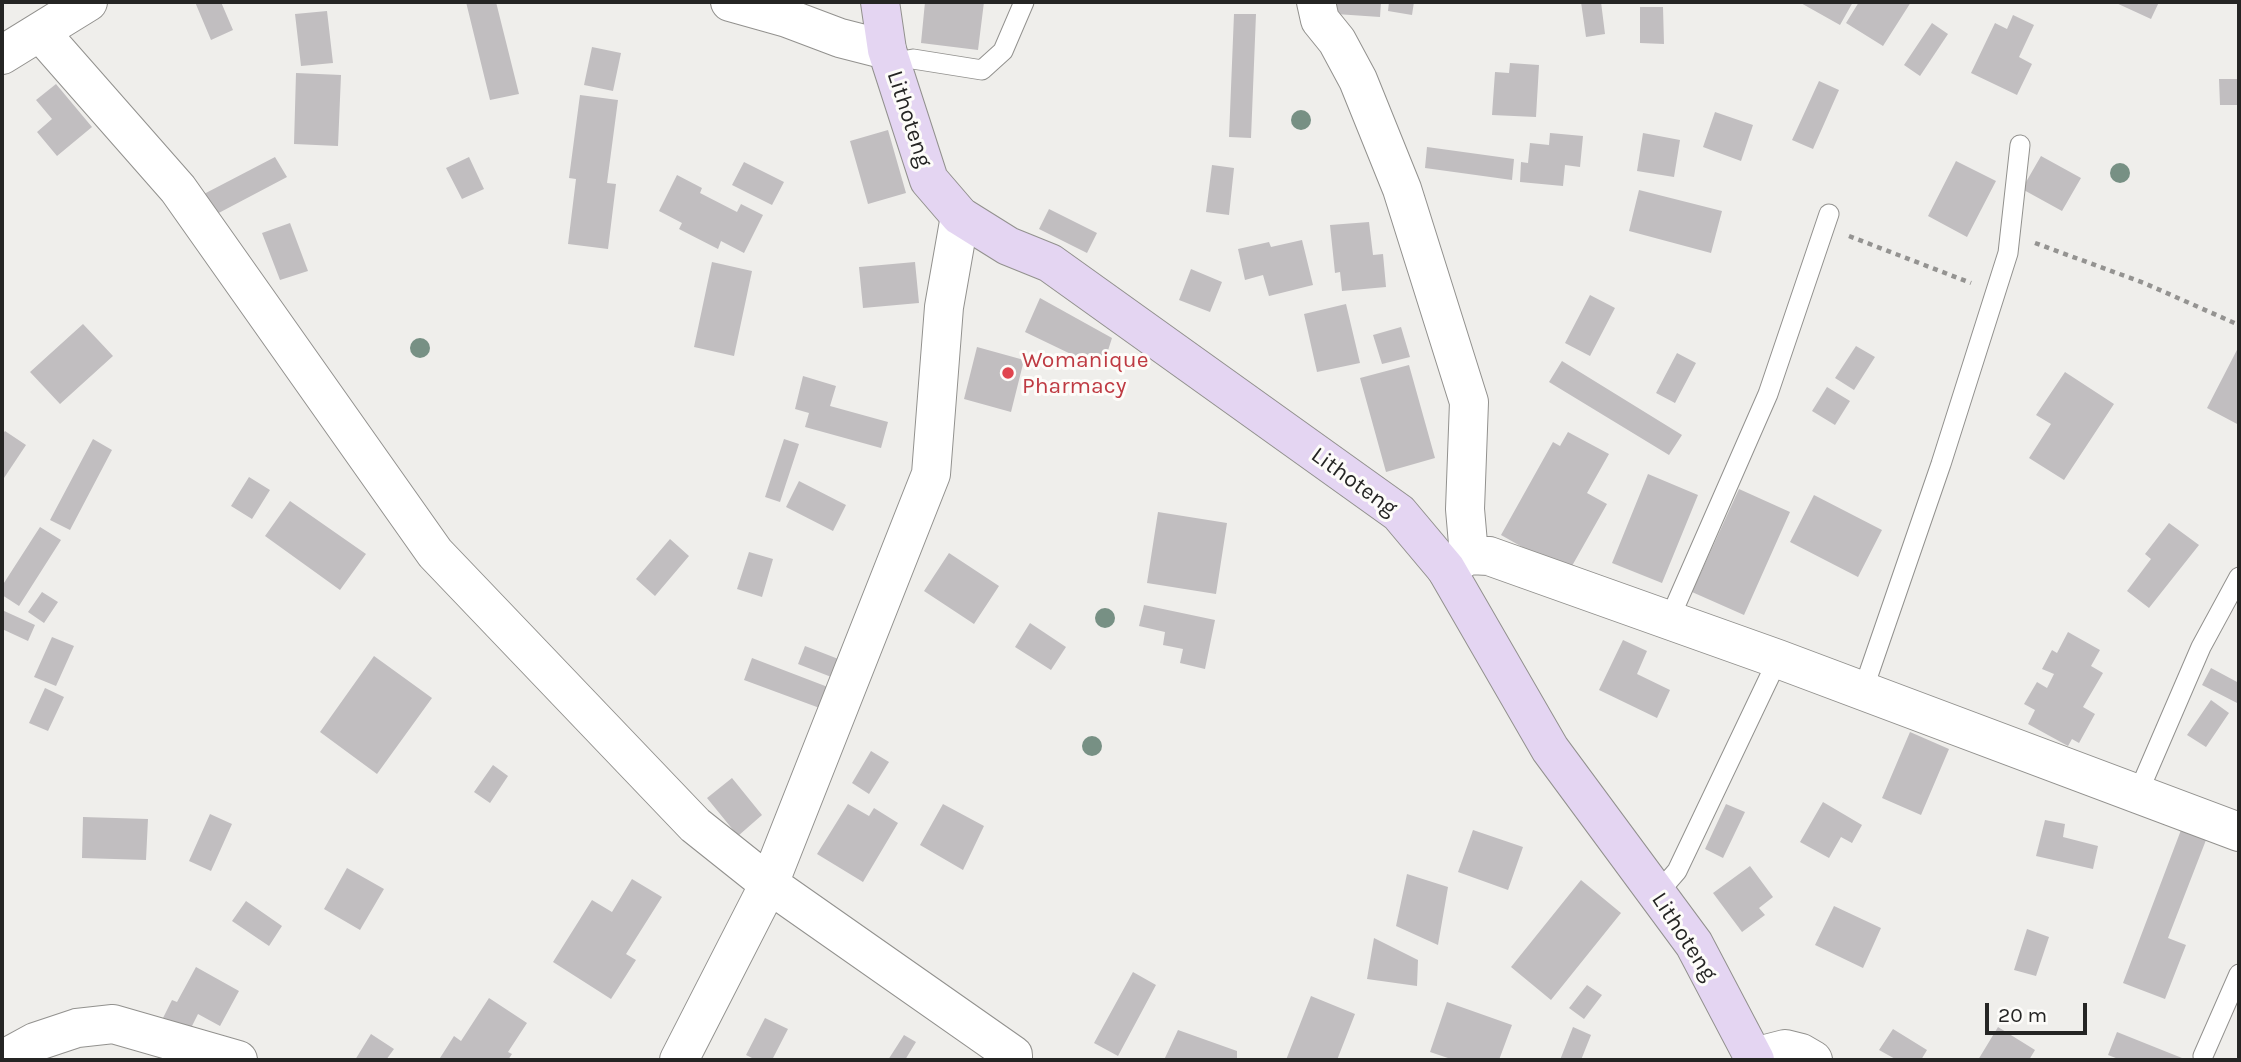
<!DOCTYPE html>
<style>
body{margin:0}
#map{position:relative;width:2241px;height:1062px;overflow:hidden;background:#efeeeb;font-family:Karla,sans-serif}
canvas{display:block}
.frame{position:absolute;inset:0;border:4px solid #252524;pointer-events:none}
.scale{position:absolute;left:1985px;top:1003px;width:102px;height:32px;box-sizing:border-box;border:4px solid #252524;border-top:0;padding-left:9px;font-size:21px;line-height:24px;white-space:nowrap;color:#252524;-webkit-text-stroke:5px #fdfcf9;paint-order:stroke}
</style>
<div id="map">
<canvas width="2241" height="1062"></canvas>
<div class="frame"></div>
<div class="scale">20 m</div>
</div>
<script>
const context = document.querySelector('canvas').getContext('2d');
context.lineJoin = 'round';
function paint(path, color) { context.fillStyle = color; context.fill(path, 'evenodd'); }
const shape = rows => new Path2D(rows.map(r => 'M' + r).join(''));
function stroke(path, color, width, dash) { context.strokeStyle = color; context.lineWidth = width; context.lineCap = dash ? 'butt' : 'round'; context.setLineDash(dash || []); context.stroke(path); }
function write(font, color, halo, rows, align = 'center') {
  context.font = font + ' Karla,sans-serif'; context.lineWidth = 6; context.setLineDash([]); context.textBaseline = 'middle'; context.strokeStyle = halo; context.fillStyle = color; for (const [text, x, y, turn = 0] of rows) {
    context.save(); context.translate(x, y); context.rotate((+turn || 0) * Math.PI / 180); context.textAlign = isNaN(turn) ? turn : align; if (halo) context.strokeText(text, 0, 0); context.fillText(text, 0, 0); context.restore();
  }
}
paint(shape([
 [195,2,221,2,233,30,211,40],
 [466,2,496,2,519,94,490,100],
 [925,2,984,2,978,50,921,43],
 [1337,2,1381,2,1380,17,1336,14],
 [1389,2,1414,2,1412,15,1388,11],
 [1581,2,1601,2,1605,34,1586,37],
 [1799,2,1853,2,1840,25],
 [1859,2,1911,2,1883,46,1846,23],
 [2114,2,2159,2,2151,19],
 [1640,7,1663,7,1664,44,1640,43],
 [327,11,333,63,301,66,295,14],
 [1234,14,1256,14,1251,138,1229,137],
 [2013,15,2034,25,2019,57,2032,64,2017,95,1971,73,1995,23,2007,29],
 [1932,23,1948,34,1920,76,1904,65],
 [592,47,621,53,613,91,584,85],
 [1510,63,1539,65,1536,117,1492,115,1495,72,1509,73],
 [296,73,341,75,338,146,294,144],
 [2219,79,2239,79,2239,105,2220,105],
 [1819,81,1839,90,1813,149,1792,140],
 [56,84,92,127,57,156,37,132,52,119,36,100],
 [580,95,618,100,607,183,616,184,608,249,568,244,576,179,569,178],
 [1715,112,1753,125,1741,161,1703,147],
 [888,130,906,193,868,204,850,141],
 [1550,133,1583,136,1580,167,1565,165,1563,186,1520,182,1521,162,1528,163,1530,143,1549,145],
 [1643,133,1680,140,1674,177,1637,171],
 [1427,147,1514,159,1512,180,1425,168],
 [2041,156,2081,178,2062,211,2022,189],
 [275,157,287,177,213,216,202,195],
 [469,157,484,189,462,199,446,168],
 [1956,161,1996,181,1967,237,1928,216],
 [744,162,784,182,772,205,732,185],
 [1212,165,1234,168,1229,215,1206,212],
 [677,175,702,188,700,193,737,212,741,204,763,215,744,253,721,241,718,249,679,229,682,223,659,211],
 [1639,190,1722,211,1711,253,1629,231],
 [1049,209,1097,233,1087,253,1039,229],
 [1369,222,1373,255,1383,254,1386,287,1342,291,1340,272,1335,273,1330,225],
 [290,223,308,271,280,280,262,233],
 [1302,240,1313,285,1269,296,1263,275,1245,280,1238,249,1269,242,1271,247],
 [712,262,752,271,734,356,694,347],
 [915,262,919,303,863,308,859,267],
 [1191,269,1222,282,1210,312,1179,300],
 [1590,295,1615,308,1590,356,1565,343],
 [1040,298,1112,338,1102,369,1025,332],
 [1346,304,1360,363,1317,372,1304,314],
 [83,324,113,356,60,404,30,372],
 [1401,327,1410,357,1382,364,1373,335],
 [1856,346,1875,357,1854,390,1835,378],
 [2239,346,2239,425,2207,408],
 [977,347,1024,360,1011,412,964,399],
 [1677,353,1696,363,1675,403,1656,393],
 [1562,361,1682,435,1669,455,1549,382],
 [1409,365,1435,458,1386,472,1360,378],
 [2065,372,2114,404,2064,480,2029,458,2051,424,2036,415],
 [803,376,836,386,830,406,888,422,881,448,805,427,809,413,795,409],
 [1827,387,1850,401,1835,425,1812,411],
 [5,431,26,445,2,481,2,435],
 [1568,432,1609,454,1587,493,1607,504,1568,573,1501,535,1553,442,1560,446],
 [93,439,112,450,70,530,50,520],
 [784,439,799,444,780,502,765,497],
 [1648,474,1698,495,1662,583,1612,563],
 [249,477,270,490,252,519,231,506],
 [799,481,846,505,833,531,786,507],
 [1739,489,1790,512,1744,615,1692,592],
 [1814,495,1882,530,1858,577,1790,542],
 [290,501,366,554,340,590,265,536],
 [1158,512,1227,523,1216,594,1147,583],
 [2169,523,2199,545,2149,608,2127,591,2151,559,2145,554],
 [40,527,61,540,19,606,2,595,2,586],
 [670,539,689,556,655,596,636,579],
 [749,552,773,559,762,597,737,589],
 [949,553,999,586,974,624,924,591],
 [42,592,58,602,44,623,28,612],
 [1144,605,1215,620,1205,669,1180,663,1183,649,1163,645,1165,632,1139,626],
 [2,610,35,625,28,641,2,629],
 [1030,623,1066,647,1051,670,1015,647],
 [2068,632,2100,650,2091,666,2103,673,2083,707,2095,714,2079,743,2072,739,2068,746,2028,724,2035,710,2024,704,2037,682,2047,688,2054,674,2042,669,2052,650,2057,653],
 [52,637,74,646,56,686,34,677],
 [1623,640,1647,651,1637,674,1670,690,1657,718,1599,690],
 [805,646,846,662,839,680,798,664],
 [374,656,432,698,377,774,320,732],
 [752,658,833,689,825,710,744,680],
 [2211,668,2239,683,2239,704,2202,685],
 [45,688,64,697,48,731,29,723],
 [2211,700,2229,713,2206,747,2187,735],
 [1910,732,1949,749,1921,815,1882,798],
 [871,751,889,762,869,794,852,783],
 [493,765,508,776,490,803,474,792],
 [732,778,762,815,738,836,707,798],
 [1823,802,1862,825,1852,843,1841,837,1829,858,1800,842],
 [848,804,869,816,874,808,898,823,863,882,817,854],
 [943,804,984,826,963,870,920,845],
 [1726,804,1745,812,1723,858,1705,849],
 [210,814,232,824,211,871,189,861],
 [83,817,148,819,146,860,82,858],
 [2045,820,2065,824,2063,837,2098,846,2093,869,2036,856],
 [1473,830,1523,847,1508,890,1458,872],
 [2181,830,2206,840,2168,938,2186,945,2165,999,2123,983],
 [1750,866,1773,897,1759,908,1765,915,1742,932,1713,893],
 [347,868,384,889,360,930,324,909],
 [1407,874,1448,887,1438,945,1396,926],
 [632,879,662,897,626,954,636,960,611,999,553,962,592,900,612,912],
 [1581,880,1621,913,1551,1000,1511,967],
 [246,901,282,926,269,946,232,921],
 [1834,906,1881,928,1863,968,1815,945],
 [2027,929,2049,937,2036,976,2014,970],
 [1374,938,1418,960,1417,986,1367,979],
 [196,967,239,991,220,1026,198,1014,189,1032,163,1018,172,1000,177,1002],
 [1133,972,1156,985,1118,1056,1094,1043],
 [1587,985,1602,995,1584,1019,1569,1008],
 [1311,996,1355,1014,1337,1060,1286,1060],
 [489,998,527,1023,508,1052,512,1054,508,1060,444,1060,440,1058,454,1036,461,1041],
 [1447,1002,1512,1025,1499,1060,1454,1060,1430,1052],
 [765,1018,788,1029,772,1060,756,1060,746,1055],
 [1573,1027,1591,1035,1581,1060,1560,1060],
 [1998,1027,2035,1050,2029,1060,1978,1060],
 [1893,1029,1927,1050,1921,1060,1897,1060,1879,1050],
 [1178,1030,1237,1051,1237,1060,1164,1060],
 [2117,1032,2187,1060,2121,1060,2108,1055],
 [371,1034,394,1049,386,1060,355,1060],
 [904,1035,916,1042,905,1060,888,1060]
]), '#c1bec0');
const lane = shape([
 [890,63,913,59,982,70,1003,51,1024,2],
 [1669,620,1768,394,1829,214],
 [1862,693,1941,464,2008,253,2020,145],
 [2138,793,2201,647,2239,577],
 [1657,894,1677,871,1778,659],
 [2203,1056,2239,974]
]);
const street = shape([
 [730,2,787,18,840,38,887,50],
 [1316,2,1320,20,1337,41,1358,80,1402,189,1469,402,1465,509,1469,555],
 [40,32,178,189,435,553,695,825,769,884,1013,1055,1013,1060],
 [2,55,88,2],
 [1446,569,1469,555,1489,556,1778,659,2239,832],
 [1754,1057,1785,1049,1801,1053,1813,1060],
 [2,1060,35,1042,77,1028,113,1024,238,1060],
 [679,1060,769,884,931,474,944,307,960,216]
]);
const secondary = shape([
 [880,2,887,50,929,180,960,216,1008,246,1050,263,1399,513,1446,569,1550,749,1694,944,1755,1060]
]);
stroke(lane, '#92918e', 21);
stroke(street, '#92918e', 40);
stroke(secondary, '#92918e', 40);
stroke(shape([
 [1849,236,1971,283],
 [2035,243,2144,283,2239,325]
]), '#949391', 4.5, [5, 5]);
stroke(lane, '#fff', 19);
stroke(street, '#fff', 38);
stroke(secondary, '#e4d5f2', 38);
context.fillStyle = '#779084';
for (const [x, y] of [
 [1301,120],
 [2120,173],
 [420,348],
 [1105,618],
 [1092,746]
]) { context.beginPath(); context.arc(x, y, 10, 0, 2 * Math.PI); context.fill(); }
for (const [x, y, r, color] of [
 [1008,373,7,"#e0444e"]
]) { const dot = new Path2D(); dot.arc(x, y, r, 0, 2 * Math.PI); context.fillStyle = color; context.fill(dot); stroke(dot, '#fdfcf9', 2.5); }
write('23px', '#252524', '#fdfcf9', [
 ["Lithoteng",909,119,72],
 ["Lithoteng",1354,482,36],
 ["Lithoteng",1684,937,57]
]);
write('23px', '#be3a42', '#fdfcf9', [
 ["Womanique",1022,360],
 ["Pharmacy",1022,386]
], 'left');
</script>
